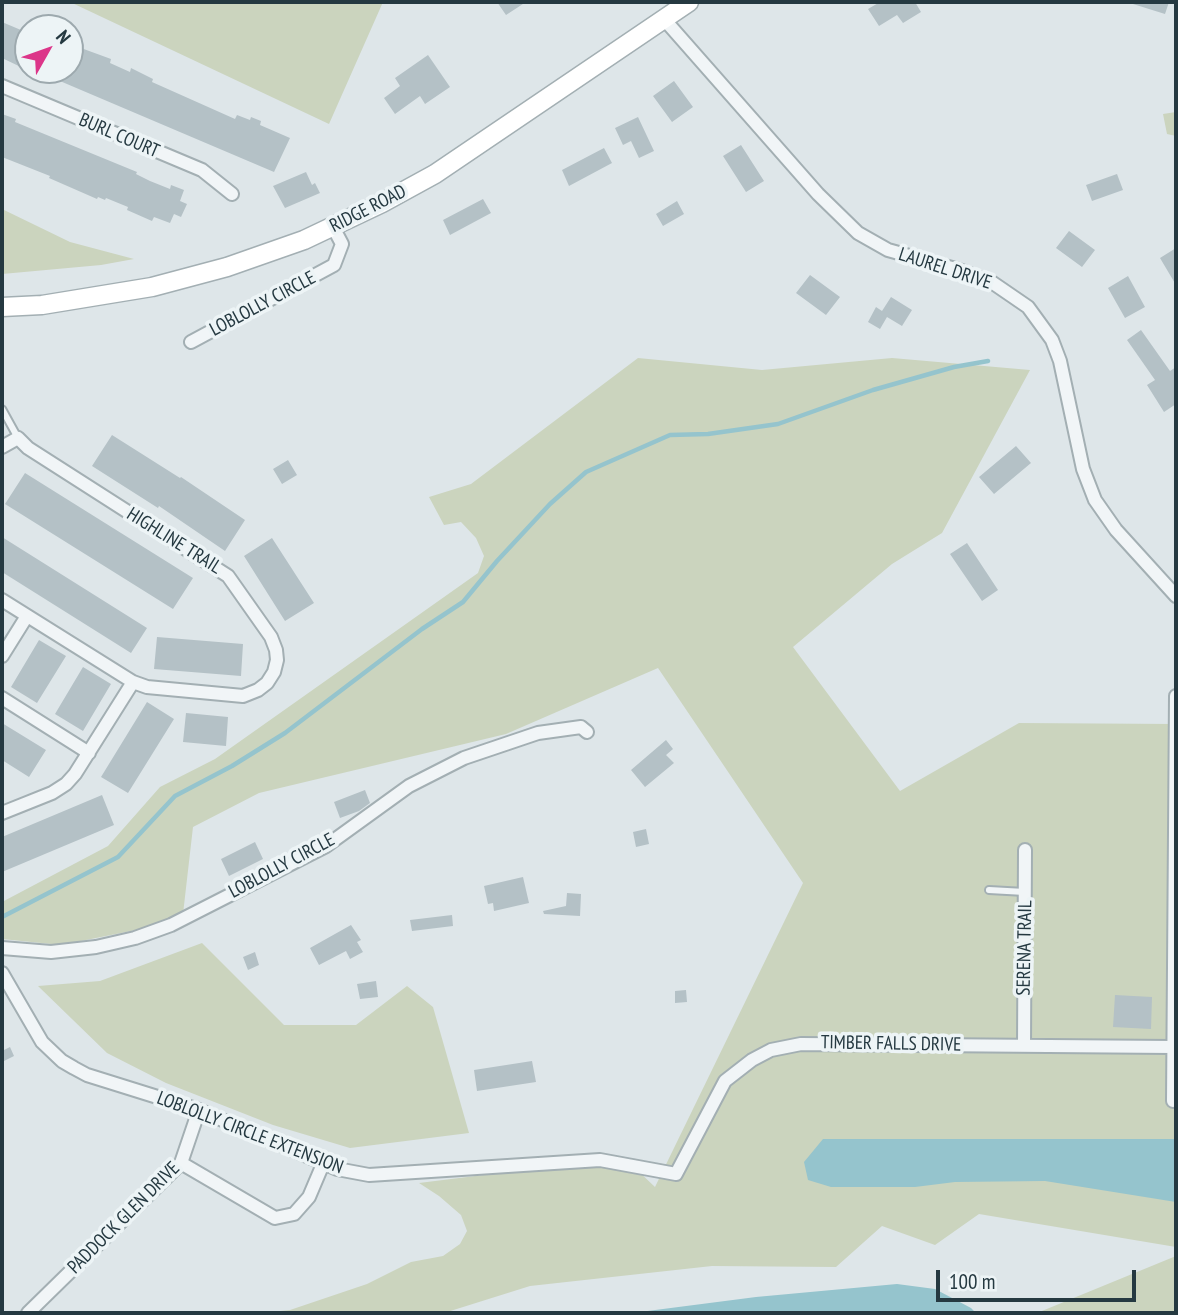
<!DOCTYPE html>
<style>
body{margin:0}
#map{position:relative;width:1178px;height:1315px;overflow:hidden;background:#dee6e9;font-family:"PT Sans Narrow",sans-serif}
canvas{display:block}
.frame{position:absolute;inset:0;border:4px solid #253941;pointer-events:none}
.north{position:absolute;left:14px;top:14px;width:70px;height:70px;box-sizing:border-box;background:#edf4f6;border:2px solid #9da9ae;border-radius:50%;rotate:50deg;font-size:19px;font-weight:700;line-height:28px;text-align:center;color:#253941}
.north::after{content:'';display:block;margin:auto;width:24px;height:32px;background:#dc3589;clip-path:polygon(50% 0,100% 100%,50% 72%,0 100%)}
.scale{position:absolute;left:936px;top:1270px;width:200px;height:32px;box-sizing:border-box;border:4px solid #253941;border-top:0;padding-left:9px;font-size:21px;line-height:24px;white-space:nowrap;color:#253941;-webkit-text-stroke:5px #edf4f6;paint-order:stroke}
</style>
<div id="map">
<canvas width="1178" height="1315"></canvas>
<div class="frame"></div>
<div class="north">N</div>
<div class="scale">100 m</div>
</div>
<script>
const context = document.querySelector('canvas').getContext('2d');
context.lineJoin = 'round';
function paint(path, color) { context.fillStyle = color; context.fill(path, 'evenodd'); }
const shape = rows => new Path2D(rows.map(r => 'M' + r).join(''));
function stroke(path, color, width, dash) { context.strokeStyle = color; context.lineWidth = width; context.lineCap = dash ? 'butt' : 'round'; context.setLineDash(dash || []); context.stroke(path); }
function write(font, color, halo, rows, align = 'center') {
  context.font = font + ' "PT Sans Narrow",sans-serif'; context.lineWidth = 7; context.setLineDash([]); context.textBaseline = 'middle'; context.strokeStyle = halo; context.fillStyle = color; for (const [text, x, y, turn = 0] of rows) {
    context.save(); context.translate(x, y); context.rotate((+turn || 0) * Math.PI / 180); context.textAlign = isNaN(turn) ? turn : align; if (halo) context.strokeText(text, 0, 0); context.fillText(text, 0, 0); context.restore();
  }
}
paint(shape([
 [70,2,383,2,329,124],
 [1176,112,1176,136,1167,134,1163,114],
 [2,209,70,242,134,259,101,265,2,274],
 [638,358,762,370,892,358,1030,370,942,533,892,564,793,647,900,791,1019,723,1176,724,1176,1247,979,1214,935,1245,882,1226,836,1267,712,1266,530,1286,444,1313,259,1313,290,1310,367,1284,411,1262,443,1256,460,1244,467,1231,461,1215,439,1196,419,1183,580,1163,635,1168,655,1187,803,883,658,668,506,734,259,793,193,827,183,914,141,929,61,945,2,939,2,902,108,846,160,787,215,759,478,573,484,556,476,538,461,522,444,525,429,497,471,484],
 [202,943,284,1025,356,1025,407,986,433,1007,469,1133,350,1148,273,1125,166,1083,107,1053,38,986,100,981],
 [1176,1256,1176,1313,1037,1313]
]), '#cbd4be');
paint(shape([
 [823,1139,1176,1139,1176,1202,1045,1181,955,1182,915,1187,831,1187,808,1180,804,1162],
 [897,1284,935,1289,971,1308,976,1313,632,1313,756,1297]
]), '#95c4cd');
stroke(shape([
 [2,917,118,857,175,796,232,766,285,733,422,629,463,602,497,561,550,504,586,472,670,435,708,434,778,424,873,390,954,367,988,361]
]), '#95c4cd', 4.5);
paint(shape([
 [497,2,526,2,506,15],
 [880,2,915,2,921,12,903,23,897,15,879,26,868,9],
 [1134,2,1169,2,1165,14,1133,4],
 [2,22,28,33,28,63,25,69,2,58],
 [70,44,111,59,110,63,130,72,131,68,153,79,152,82,235,119,237,115,250,120,251,117,261,121,260,125,290,138,274,172,34,70,70,70],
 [428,55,450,87,425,104,420,96,395,114,384,98,400,86,395,78],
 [674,81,693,107,672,122,653,96],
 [2,114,16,119,15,122,137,172,136,174,150,181,170,189,171,185,184,190,180,201,187,204,181,217,174,214,170,223,154,217,152,221,127,210,128,207,106,198,105,200,98,197,97,199,49,178,50,176,2,157],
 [638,117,654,151,639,158,631,141,623,145,615,128],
 [741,145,764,181,746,192,723,156],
 [604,148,612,163,569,186,562,170],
 [306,172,312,185,315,183,320,193,285,208,273,186],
 [1117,174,1123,190,1092,201,1086,185],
 [483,199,491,213,450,235,443,220],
 [677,201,684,214,663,226,656,214],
 [1069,231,1095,250,1082,267,1056,248],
 [1176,248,1176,285,1160,258],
 [810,275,840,297,826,315,796,293],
 [1128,276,1145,307,1125,318,1108,288],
 [891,297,912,310,902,326,887,317,880,329,868,322,876,307,882,311],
 [1141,330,1170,371,1176,367,1176,404,1164,412,1147,385,1155,380,1127,340],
 [112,435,180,478,181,477,245,520,225,551,159,506,158,508,92,466],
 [1016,446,1031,463,994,494,979,477],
 [288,460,297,475,282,484,273,469],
 [25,473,193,578,173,609,5,504],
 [2,537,147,628,131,653,2,572],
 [272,538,314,603,285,621,244,556],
 [967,543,998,590,982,601,950,554],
 [157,637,243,644,241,676,154,669],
 [39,640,66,656,37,703,11,687],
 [83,667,111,684,83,731,55,714],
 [147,702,174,719,128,793,101,777],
 [186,713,228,717,226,746,183,742],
 [2,723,46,750,29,777,2,760],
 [666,740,673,749,666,755,674,763,645,787,631,770],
 [365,790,370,803,359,811,340,818,334,802],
 [102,795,114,825,2,872,2,837],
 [646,829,649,844,636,847,633,832],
 [255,842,263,859,229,876,221,859],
 [523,877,529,903,494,911,493,903,488,904,484,886],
 [567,893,581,894,580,916,544,914,543,911,566,906],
 [452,915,453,926,412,931,410,920],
 [351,925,361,940,357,942,363,952,350,959,346,951,319,965,310,948],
 [255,952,259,965,248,970,243,957],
 [376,981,378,997,360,999,357,984],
 [686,990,687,1002,675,1003,675,991],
 [1115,995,1152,997,1151,1029,1113,1027],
 [10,1047,14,1056,2,1062,2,1051],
 [532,1061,536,1082,477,1091,474,1070]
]), '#b4c1c6');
const lane = shape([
 [2,409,18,438],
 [989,890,1025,892]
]);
const street = shape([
 [664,19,818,194,858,233,888,250,959,270,993,283,1028,307,1052,340,1060,361,1083,469,1095,500,1116,530,1176,596],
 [2,86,202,170,232,194],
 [191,342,334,265,342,244,333,227],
 [2,447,18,438,28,448,228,576,271,637,276,650,277,660,274,672,267,683,258,690,243,696,147,687,133,682,2,600],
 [2,656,27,616],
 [2,698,89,753],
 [2,813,52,793,66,784,75,774,133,682],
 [2,948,51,952,96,947,135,938,171,925,326,846,409,786,464,758,538,733,581,727,587,732],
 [2,973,42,1042,62,1061,74,1068,87,1075,199,1110,337,1169,369,1175,600,1160,676,1174,725,1081,752,1060,771,1050,801,1044,1172,1047],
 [1024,1046,1025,850],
 [1173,1101,1176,696],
 [181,1163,275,1218,294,1214,309,1197,323,1164],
 [28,1313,181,1163,199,1110]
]);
const secondary = shape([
 [2,307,42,305,152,287,227,267,304,240,382,203,435,174,689,2]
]);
stroke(lane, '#a3afb3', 10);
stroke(street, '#a3afb3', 16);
stroke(secondary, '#a3afb3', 21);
stroke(lane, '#f1f5f7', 6);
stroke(street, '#f1f5f7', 12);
stroke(secondary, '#fff', 18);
write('19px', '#253941', '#edf4f6', [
 ["BURL COURT",119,136,23],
 ["RIDGE ROAD",368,209,-27],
 ["LAUREL DRIVE",945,269,18],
 ["LOBLOLLY CIRCLE",263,304,-28],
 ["HIGHLINE TRAIL",174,541,32],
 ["LOBLOLLY CIRCLE",282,866,-28],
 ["SERENA TRAIL",1025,948,-89],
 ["TIMBER FALLS DRIVE",891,1044,1],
 ["LOBLOLLY CIRCLE EXTENSION",250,1133,21],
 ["PADDOCK GLEN DRIVE",124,1218,-45]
]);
</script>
